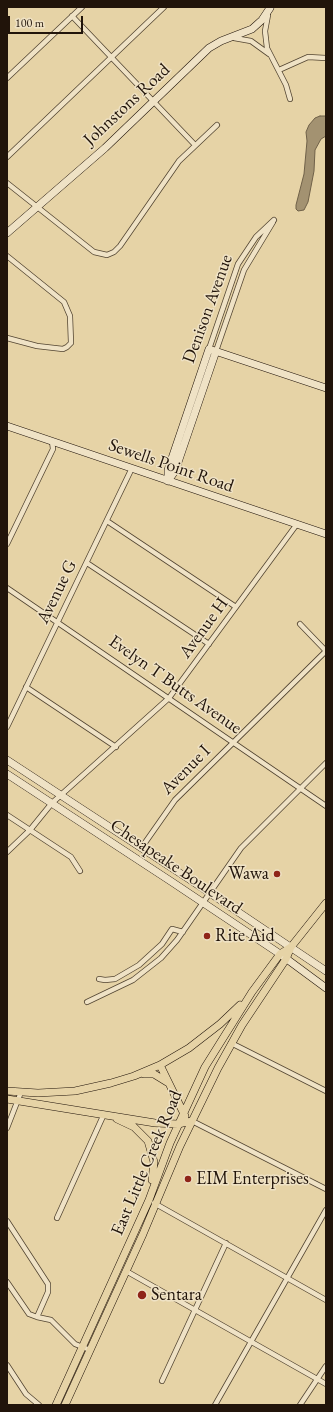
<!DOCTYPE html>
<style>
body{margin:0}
#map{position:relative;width:333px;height:1412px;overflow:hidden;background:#e6d3a6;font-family:"EB Garamond",serif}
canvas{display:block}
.frame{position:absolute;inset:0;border:8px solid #21140a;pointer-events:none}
.scale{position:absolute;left:8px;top:16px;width:75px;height:18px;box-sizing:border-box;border:2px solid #21140a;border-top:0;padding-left:5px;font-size:12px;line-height:14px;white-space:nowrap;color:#21140a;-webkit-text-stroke:3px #efe2c5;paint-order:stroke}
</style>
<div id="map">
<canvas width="333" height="1412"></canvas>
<div class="frame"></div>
<div class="scale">100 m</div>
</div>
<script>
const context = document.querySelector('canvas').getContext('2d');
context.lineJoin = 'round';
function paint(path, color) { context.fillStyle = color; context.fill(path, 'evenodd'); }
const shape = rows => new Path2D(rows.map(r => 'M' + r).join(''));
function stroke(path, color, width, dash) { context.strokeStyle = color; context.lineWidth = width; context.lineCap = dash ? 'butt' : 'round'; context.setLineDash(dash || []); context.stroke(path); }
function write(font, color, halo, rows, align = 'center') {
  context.font = font + ' "EB Garamond",serif'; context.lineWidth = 3; context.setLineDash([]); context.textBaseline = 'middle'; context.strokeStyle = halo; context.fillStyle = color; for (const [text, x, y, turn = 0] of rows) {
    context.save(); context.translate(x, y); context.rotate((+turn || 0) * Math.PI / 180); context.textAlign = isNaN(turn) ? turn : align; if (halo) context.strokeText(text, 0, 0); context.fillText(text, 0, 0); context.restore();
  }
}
const water = shape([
 [320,116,326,116,326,136,321,139,315,150,314,171,308,202,304,210,298,211,296,209,296,205,304,174,307,141,306,132,309,125,315,118,320,116]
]);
paint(water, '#a39271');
stroke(water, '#6f6048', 1);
const street = shape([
 [268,15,265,31,267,48,286,85,290,99],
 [72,16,195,145],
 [234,38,251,41,269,54],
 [279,70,308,57,326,58],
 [7,78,82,7],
 [7,157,164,7],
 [7,183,94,252,107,255,114,252,120,246,179,161,217,125],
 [7,256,64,302,70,316,71,343,67,347,63,349,37,346,7,338],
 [209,349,238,264,256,237,274,220],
 [216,351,244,270,273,222],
 [107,521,236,607],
 [7,544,53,449,52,441],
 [87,563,209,644],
 [7,588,326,806],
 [300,624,326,651],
 [26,687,116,747],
 [7,727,132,468],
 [7,815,71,857,80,871],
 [142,847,175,800,326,651],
 [7,852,30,830,52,803,169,698,297,524],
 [99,979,105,980,115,979,139,965,162,944,172,929,183,932],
 [87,1002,133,980,161,958,177,940,241,848,326,763],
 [231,1043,326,1091],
 [192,1121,326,1189],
 [7,1128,21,1092],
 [154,1203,326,1300],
 [57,1218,104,1114],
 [7,1221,48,1284,48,1292,37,1317,29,1314,7,1282],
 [126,1271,326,1384],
 [37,1317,51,1320,75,1344,90,1350],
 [7,1365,26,1394,39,1405],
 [162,1381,226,1243],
 [215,1405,326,1210],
 [300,1405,326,1366]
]);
const secondary = shape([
 [7,233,105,148,209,48,221,41,252,29,262,20,270,8],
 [7,426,326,534],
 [168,481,168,470,209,349,326,388],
 [168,481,175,471,216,351],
 [7,760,192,881,326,971],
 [7,774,172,882,280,954,326,988]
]);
const primary = shape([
 [160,1065,185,1116],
 [144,1074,154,1074,167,1082],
 [7,1091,38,1093,75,1091,111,1083,134,1076,160,1065,189,1048,220,1024,240,1005],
 [7,1099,155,1123,178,1124,192,1121],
 [117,1119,134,1127,148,1141,154,1162,152,1180],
 [56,1405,149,1200,170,1143,205,1067,252,992,280,954,291,947],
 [65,1405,143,1234,180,1146,218,1068,242,1025,286,959,291,947,326,903]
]);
stroke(street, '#524431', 6);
stroke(secondary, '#21140a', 8);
stroke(primary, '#21140a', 8);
stroke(street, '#efe2c5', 4.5);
stroke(secondary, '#efe2c5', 7);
stroke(primary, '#e6d3a6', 7);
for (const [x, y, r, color] of [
 [277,874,4,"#8f2418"],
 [207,936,4,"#8f2418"],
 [188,1179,4,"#8f2418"],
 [142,1295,5,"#8f2418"]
]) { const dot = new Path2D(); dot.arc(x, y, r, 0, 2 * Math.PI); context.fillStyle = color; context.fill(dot); stroke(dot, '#efe2c5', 1.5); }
write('18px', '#21140a', '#efe2c5', [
 ["Johnstons Road",127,105,-43],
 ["Denison Avenue",208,309,-70],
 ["Sewells Point Road",171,466,19],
 ["Avenue G",57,592,-64],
 ["Avenue H",204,628,-54],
 ["Evelyn T Butts Avenue",175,685,35],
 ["Avenue I",186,770,-45],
 ["Chesapeake Boulevard",176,867,34],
 ["East Little Creek Road",147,1163,-67]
]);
write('18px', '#21140a', '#efe2c5', [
 ["Wawa",269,874,"right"],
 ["Rite Aid",215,936],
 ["EIM Enterprises",196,1179],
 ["Sentara",151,1295]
], 'left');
</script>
